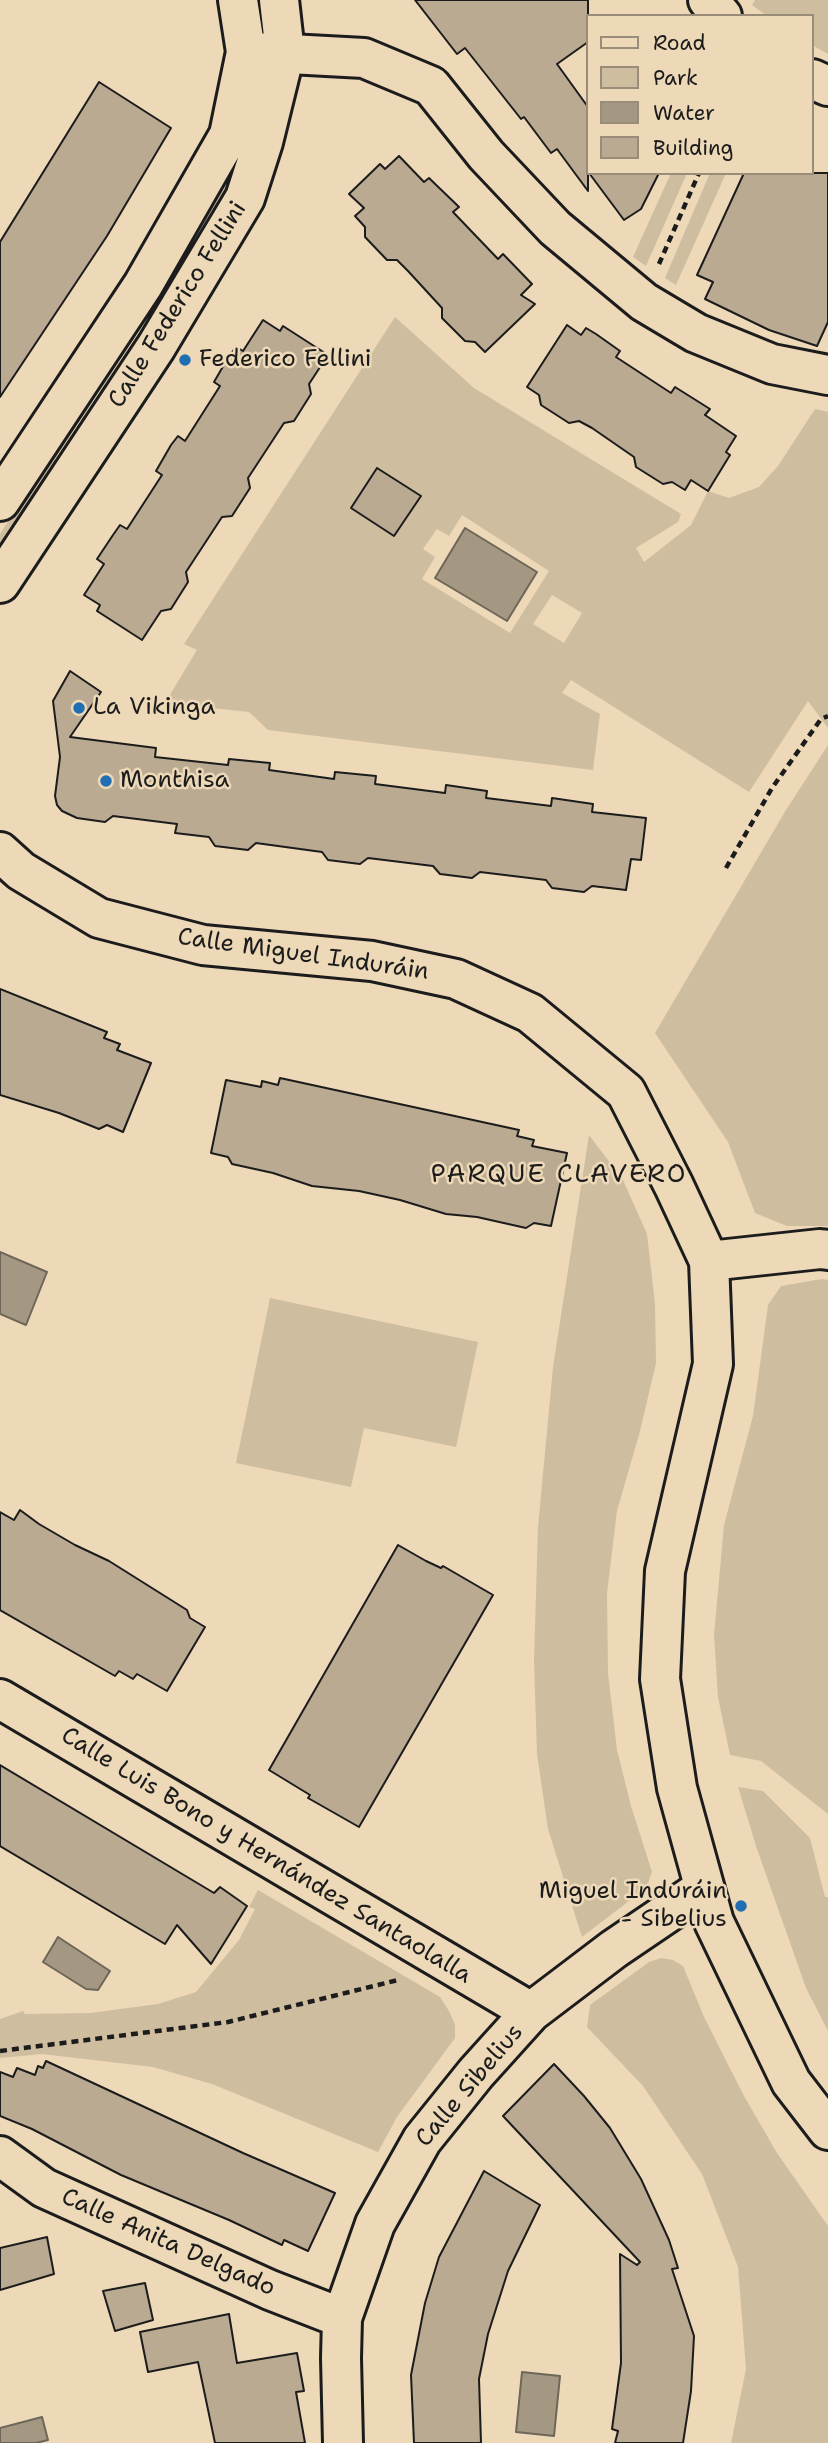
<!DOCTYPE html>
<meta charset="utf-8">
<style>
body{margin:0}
#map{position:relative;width:828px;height:2443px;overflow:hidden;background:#edd9b7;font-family:"Shantell Sans",sans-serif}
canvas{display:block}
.legend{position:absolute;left:586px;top:14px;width:228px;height:161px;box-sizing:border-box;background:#edd9b7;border:2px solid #998d79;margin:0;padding:9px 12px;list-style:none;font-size:21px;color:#1c1c1c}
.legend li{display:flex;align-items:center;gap:14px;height:35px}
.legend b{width:35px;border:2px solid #998d79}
</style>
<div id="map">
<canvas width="828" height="2443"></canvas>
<ul class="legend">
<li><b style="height:9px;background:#edd9b7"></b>Road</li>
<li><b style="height:19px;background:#cfbda0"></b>Park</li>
<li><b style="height:19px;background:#a59882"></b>Water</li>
<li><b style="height:19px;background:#b9aa91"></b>Building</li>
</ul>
</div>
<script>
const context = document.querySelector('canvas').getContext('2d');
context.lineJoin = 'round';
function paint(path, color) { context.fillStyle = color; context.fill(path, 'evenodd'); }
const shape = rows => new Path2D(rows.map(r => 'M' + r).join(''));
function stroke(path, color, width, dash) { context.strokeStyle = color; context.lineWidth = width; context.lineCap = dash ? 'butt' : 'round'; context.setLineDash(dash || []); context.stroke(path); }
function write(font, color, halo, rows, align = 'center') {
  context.font = font + ' "Shantell Sans",sans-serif'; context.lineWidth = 5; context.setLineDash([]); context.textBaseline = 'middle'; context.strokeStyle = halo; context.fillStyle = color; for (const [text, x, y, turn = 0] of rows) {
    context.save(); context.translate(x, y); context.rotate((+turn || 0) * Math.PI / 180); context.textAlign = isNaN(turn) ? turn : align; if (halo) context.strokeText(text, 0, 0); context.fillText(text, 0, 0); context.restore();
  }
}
paint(shape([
 [755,0,828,0,828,54,812,45,812,16,767,16,752,5],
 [232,156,239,158,225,195,0,545,0,534,218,192],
 [671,173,687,173,646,266,633,257],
 [710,173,726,173,676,285,665,278],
 [395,317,474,388,681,514,678,522,636,548,644,562,691,525,708,491,729,498,759,487,778,466,815,409,828,412,828,728,808,701,749,792,571,680,562,693,600,714,593,770,268,730,249,712,165,703,197,650,184,644],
 [377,468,420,496,394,536,351,508],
 [462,515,549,571,510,633,422,579,435,557,423,549,437,529,449,536],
 [552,595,582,613,564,643,533,624],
 [828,745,828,1226,787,1226,755,1213,728,1142,655,1033,786,810],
 [589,1135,623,1180,647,1234,655,1304,656,1363,640,1431,617,1511,607,1593,608,1673,617,1750,631,1806,652,1872,648,1883,642,1891,582,1937,548,1829,537,1754,534,1661,538,1527,553,1367],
 [822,1279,828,1280,828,1814,761,1761,730,1755,718,1697,714,1635,724,1525,753,1416,768,1305,781,1286],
 [270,1298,478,1342,456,1447,364,1428,351,1487,236,1463],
 [738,1787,763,1791,810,1838,825,1897,828,1897,828,2031,806,1988,757,1849],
 [258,1890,440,1997,449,2011,455,2025,455,2038,397,2117,378,2152,212,2084,153,2067,42,2054,0,2058,0,2019,23,2011,25,2014,90,2013,158,2004,196,1992,239,1940,255,1909,249,1907],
 [661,1958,673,1960,683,1966,704,2017,744,2096,777,2153,828,2226,828,2443,731,2443,746,2369,738,2267,702,2174,643,2086,587,2027,590,2005,649,1962]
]), '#cfbda0');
const water = shape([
 [465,528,537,572,507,621,435,578,465,528],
 [0,1252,47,1272,26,1325,0,1314,0,1252],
 [58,1937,110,1971,98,1990,86,1989,43,1962,58,1937],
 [522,2372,560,2376,554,2436,516,2432,522,2372],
 [42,2417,48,2440,36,2443,0,2443,0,2428,42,2417]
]);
paint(water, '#a59882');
stroke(water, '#6e6659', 2);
const building = shape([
 [415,0,588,0,588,42,557,64,588,107,588,191,557,149,551,153,524,117,521,119,465,48,457,54,415,0],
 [99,82,171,128,107,236,0,397,0,242,99,82],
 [399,156,424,182,429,178,459,207,453,212,498,259,503,254,532,284,521,295,535,304,485,352,475,342,465,341,442,318,442,308,408,271,397,260,387,260,365,237,365,227,355,216,364,208,349,194,380,164,385,169,399,156],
 [589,173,659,173,641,209,624,220,589,173],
 [744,173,828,173,828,322,817,346,769,330,705,299,713,282,697,275,744,173],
 [263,320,280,331,283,326,328,355,309,384,311,394,294,421,284,423,248,478,250,488,232,516,222,517,186,572,188,582,171,609,161,611,142,640,97,611,100,605,84,595,104,564,97,559,113,535,120,525,127,529,162,475,156,471,171,445,178,436,185,441,220,386,214,382,229,356,236,347,243,351,263,320],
 [567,325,581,335,586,328,596,334,620,351,616,357,671,393,675,387,710,409,705,415,736,436,726,452,730,455,708,491,691,480,685,490,672,482,663,484,636,467,634,457,592,428,579,421,569,423,541,405,539,395,527,387,567,325],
 [377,468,421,496,394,536,351,508,377,468],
 [70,671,101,692,70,737,156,748,155,757,228,765,229,759,270,763,269,770,334,779,335,772,376,776,375,784,445,793,446,785,487,791,486,798,551,806,552,798,593,804,592,812,646,818,641,860,631,859,626,890,592,886,584,892,552,888,546,880,480,872,472,878,440,874,433,866,368,858,360,864,328,860,322,852,256,843,248,850,215,846,209,837,175,833,177,824,113,816,105,822,77,818,62,811,57,805,55,796,60,757,53,701,70,671],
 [0,989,107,1032,104,1038,120,1044,117,1050,151,1063,123,1132,107,1125,99,1129,59,1113,0,1095,0,989],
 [280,1078,519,1130,517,1136,534,1140,532,1146,567,1153,551,1226,534,1223,526,1228,477,1217,446,1214,400,1200,359,1191,312,1186,273,1173,232,1164,228,1157,211,1153,226,1080,261,1087,262,1081,278,1085,280,1078],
 [20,1510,39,1524,75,1545,109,1561,187,1610,190,1618,205,1627,167,1691,137,1674,133,1679,119,1671,115,1676,0,1610,0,1512,14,1520,20,1510],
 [398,1545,426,1561,441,1568,443,1566,493,1595,359,1827,308,1798,310,1795,269,1770,398,1545],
 [0,1765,214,1893,220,1887,247,1906,211,1964,177,1925,165,1944,0,1846,0,1765],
 [46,2061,243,2153,335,2193,308,2251,284,2240,282,2245,229,2220,121,2175,32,2129,0,2116,0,2072,13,2077,17,2068,35,2075,38,2066,43,2068,46,2061],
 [554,2064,584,2096,610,2128,641,2179,669,2240,678,2268,672,2269,694,2336,691,2391,683,2443,615,2443,618,2431,612,2429,621,2363,620,2254,637,2265,640,2262,503,2116,554,2064],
 [484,2171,540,2205,508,2271,488,2334,479,2379,481,2443,414,2443,411,2375,425,2303,439,2257,484,2171],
 [47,2237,54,2274,0,2290,0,2248,47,2237],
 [145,2283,153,2320,115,2331,103,2291,145,2283],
 [229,2314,237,2363,297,2353,304,2391,296,2392,305,2443,215,2443,198,2362,148,2372,140,2332,229,2314]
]);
paint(building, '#b9aa91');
stroke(building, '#1c1c1c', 2);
const minor = shape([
 [708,0,722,16],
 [252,52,364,58,431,86,486,155,555,228,644,302,696,333,772,364,828,375],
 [812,79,828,86],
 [709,1261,820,1249,828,1250],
 [0,1699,531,2012],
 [0,2156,44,2188,270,2290,342,2318],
 [343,2443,341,2358,342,2318,375,2224,422,2140,476,2073,531,2012,614,1949,704,1888]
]);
const tertiary = shape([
 [0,501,143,285,229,135,246,52,238,0],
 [0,583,156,347,245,198,263,142,285,53,279,0],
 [0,852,21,871,99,918,203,945,372,961,456,979,530,1013,626,1092,674,1186,709,1261,713,1364,665,1571,660,1679,677,1788,714,1922,791,2082,828,2130]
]);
stroke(minor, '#1c1c1c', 44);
stroke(tertiary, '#1c1c1c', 44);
stroke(shape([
 [659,264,699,173],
 [726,868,772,788,821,719,828,716],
 [0,2051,228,2022,398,1980]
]), '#1c1c1c', 4.5, [7, 5]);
stroke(minor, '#edd9b7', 38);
stroke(tertiary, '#edd9b7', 38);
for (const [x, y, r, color] of [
 [185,360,7,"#1f6fb2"],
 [79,708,7,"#1f6fb2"],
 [106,781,7,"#1f6fb2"],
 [741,1906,7,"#1f6fb2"]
]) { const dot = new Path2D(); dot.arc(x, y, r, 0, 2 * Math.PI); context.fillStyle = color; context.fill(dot); stroke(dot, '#edd9b7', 2.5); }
write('24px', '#1c1c1c', '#edd9b7', [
 ["Calle Federico Fellini",178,305,-58],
 ["Calle Miguel Induráin",303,955,8],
 ["Calle Luis Bono y Hernández Santaolalla",266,1856,31],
 ["Calle Sibelius",470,2086,-50],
 ["Calle Anita Delgado",168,2243,24]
]);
write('24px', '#1c1c1c', '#edd9b7', [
 ["Federico Fellini",199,360],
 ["La Vikinga",93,708],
 ["Monthisa",120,781],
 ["Miguel Induráin",727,1892,"right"],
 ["- Sibelius",727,1920,"right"]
], 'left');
context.letterSpacing = '2px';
write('26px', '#1c1c1c', '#edd9b7', [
 ["PARQUE CLAVERO",559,1175]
]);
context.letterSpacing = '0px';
</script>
